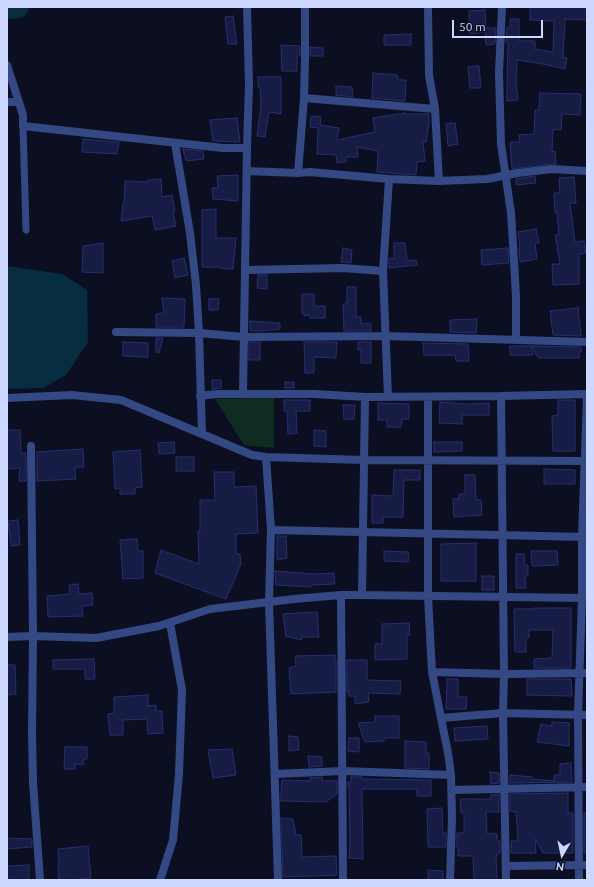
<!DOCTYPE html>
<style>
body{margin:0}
#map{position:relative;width:594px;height:887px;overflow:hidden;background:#0c0f22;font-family:Ubuntu,sans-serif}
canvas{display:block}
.frame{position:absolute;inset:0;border:8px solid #cdd7ff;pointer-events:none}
.north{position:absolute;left:542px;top:835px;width:40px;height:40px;-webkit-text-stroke:3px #0c0f22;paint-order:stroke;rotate:189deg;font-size:11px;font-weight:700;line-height:16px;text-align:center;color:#cdd7ff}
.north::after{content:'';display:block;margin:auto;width:14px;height:18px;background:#cdd7ff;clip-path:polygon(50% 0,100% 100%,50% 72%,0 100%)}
.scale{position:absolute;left:452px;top:20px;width:91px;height:18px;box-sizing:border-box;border:2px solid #cdd7ff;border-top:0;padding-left:5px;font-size:12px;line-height:14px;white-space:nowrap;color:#cdd7ff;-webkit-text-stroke:3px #0c0f22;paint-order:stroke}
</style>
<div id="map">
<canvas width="594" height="887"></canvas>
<div class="frame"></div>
<div class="north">N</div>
<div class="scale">50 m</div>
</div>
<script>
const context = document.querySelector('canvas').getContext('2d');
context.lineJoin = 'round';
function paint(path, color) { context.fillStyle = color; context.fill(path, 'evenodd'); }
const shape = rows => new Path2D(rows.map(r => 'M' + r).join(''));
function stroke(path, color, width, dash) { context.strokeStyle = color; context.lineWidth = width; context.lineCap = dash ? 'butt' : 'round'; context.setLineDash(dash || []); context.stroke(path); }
paint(shape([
 [274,398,274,448,244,445,215,399]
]), '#0f2c23');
paint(shape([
 [7,266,62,274,87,290,88,342,66,375,43,388,7,389]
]), '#072d41');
stroke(shape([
 [7,8,18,7]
]), '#072d41', 22);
const building = shape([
 [530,7,587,7,587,20,565,19,563,57,567,58,565,69,543,64,517,60,516,82,518,100,507,101,507,83,508,42,506,42,507,28,510,28,510,19,519,19,519,41,535,41,535,49,553,52,554,21,530,20,530,7],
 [485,10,486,28,496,28,495,44,486,45,485,32,470,34,469,11,485,10],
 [233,16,237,44,228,44,225,17,233,16],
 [411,34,411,45,384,45,384,35,411,34],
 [281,45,300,46,300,56,297,56,297,71,282,71,281,45],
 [310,47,323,48,323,56,310,56,310,47],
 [479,66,481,88,470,88,468,67,479,66],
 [373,73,397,75,398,80,406,80,405,101,372,98,373,73],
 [258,77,281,77,281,114,269,112,265,137,257,136,261,105,260,87,258,87,258,77],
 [336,86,352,87,353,97,336,95,336,86],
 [540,93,581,94,580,115,562,114,561,130,553,129,552,152,555,151,556,164,550,164,512,169,510,142,520,142,519,135,534,134,535,110,539,110,540,93],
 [405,113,405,114,429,114,429,123,426,142,423,142,425,161,417,162,416,175,377,172,378,151,357,147,358,157,346,157,346,162,337,163,336,155,317,154,318,128,310,127,311,116,321,117,320,125,339,128,337,140,375,132,373,118,405,113],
 [237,118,240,142,213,141,210,120,237,118],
 [455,123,458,144,448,146,446,124,455,123],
 [83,139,119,142,117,154,82,152,83,139],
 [183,149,203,151,204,159,186,161,183,149],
 [238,175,238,201,213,199,212,188,218,188,217,176,238,175],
 [535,176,536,183,516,185,516,179,535,176],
 [574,177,576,203,570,203,575,242,584,241,586,253,579,254,579,284,553,285,552,264,560,264,555,235,559,234,557,213,555,213,554,193,560,193,559,178,574,177],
 [161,179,162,197,172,195,175,212,173,212,176,226,155,230,152,216,121,221,123,204,124,204,125,181,148,182,148,180,161,179],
 [216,209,216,238,236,238,233,269,219,268,219,267,202,267,202,210,216,209],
 [536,229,539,243,535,244,537,259,520,262,519,247,520,247,518,232,536,229],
 [103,243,103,273,82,272,83,246,103,243],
 [394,243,405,243,407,260,417,261,417,265,389,268,389,258,394,259,394,243],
 [343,248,352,250,351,263,341,262,343,248],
 [508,248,509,263,482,265,481,250,508,248],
 [184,258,188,275,175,278,172,261,184,258],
 [258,275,267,275,267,289,257,288,258,275],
 [347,287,356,287,356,317,361,317,361,324,371,323,371,331,344,331,343,304,347,304,347,287],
 [302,294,314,294,314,306,325,306,325,318,310,318,309,315,304,316,304,313,302,313,302,294],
 [162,298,185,299,184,327,156,327,156,314,164,313,162,298],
 [209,299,219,299,218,310,209,310,209,299],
 [578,308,581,336,553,335,550,311,578,308],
 [477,319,476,333,450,332,450,320,477,319],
 [250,321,280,323,280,329,261,331,250,331,250,321],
 [156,338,163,338,159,353,156,352,156,338],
 [123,342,148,343,148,357,123,356,123,342],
 [249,342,260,342,260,360,249,360,249,342],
 [304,342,337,342,336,358,314,357,314,373,305,373,304,342],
 [358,342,371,342,371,363,361,363,361,350,358,350,358,342],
 [423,343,468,344,469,361,456,361,455,355,424,355,423,343],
 [510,346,532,346,533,355,510,355,510,346],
 [533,346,581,347,581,352,579,352,579,358,538,358,538,356,536,355,533,346],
 [212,380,221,380,221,388,212,389,212,380],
 [285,382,294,382,294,388,285,388,285,382],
 [284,400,310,400,310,411,296,411,297,433,288,434,287,411,284,411,284,400],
 [558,400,575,400,575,451,553,451,552,416,558,415,558,400],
 [440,402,465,404,489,403,489,415,462,415,462,424,439,423,440,402],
 [378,403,409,404,409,419,402,419,401,427,387,427,387,420,378,420,378,403],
 [343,405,355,405,354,419,344,419,343,405],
 [7,430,20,430,21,453,26,453,26,481,19,481,20,468,7,469,7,430],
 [314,430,326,431,326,447,314,446,314,430],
 [174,442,175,453,159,454,158,443,174,442],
 [434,442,462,442,462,451,434,452,434,442],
 [83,449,84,467,75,467,76,479,37,481,37,452,83,449],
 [140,450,142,487,135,488,135,494,120,494,120,488,115,489,113,452,140,450],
 [176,457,194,457,194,471,176,471,176,457],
 [544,469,575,470,575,484,544,484,544,469],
 [394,470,420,470,420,480,404,480,403,517,383,517,383,523,372,523,372,495,393,496,394,470],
 [214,472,234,472,234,487,256,486,258,533,236,534,236,554,240,554,241,564,226,599,155,573,161,550,199,564,198,531,200,531,200,500,215,500,214,472],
 [465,475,475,475,476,500,481,500,482,515,454,517,453,499,459,499,459,494,465,494,465,475],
 [18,520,20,545,11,546,8,521,18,520],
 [277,536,286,536,287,558,277,560,277,536],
 [137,539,138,551,143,551,143,578,123,579,120,540,137,539],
 [476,543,476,581,441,581,441,544,476,543],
 [384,551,409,552,408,562,384,561,384,551],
 [531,551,557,551,558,565,532,566,531,551],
 [516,554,524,554,525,565,528,565,528,576,525,576,526,588,516,588,516,554],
 [275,571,313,574,334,573,335,584,312,585,311,587,276,585,275,571],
 [482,576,494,576,494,590,482,590,482,576],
 [78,584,79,594,92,593,93,605,82,606,83,616,48,617,47,596,70,594,69,585,78,584],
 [535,608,571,608,571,668,534,668,534,659,552,658,553,630,529,630,529,638,526,638,526,652,515,652,514,609,535,609,535,608],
 [317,612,319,637,301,637,302,640,286,636,283,614,317,612],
 [409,623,410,635,407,635,407,659,375,660,375,644,382,644,382,624,409,623],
 [335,655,335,661,336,661,336,692,291,694,289,668,296,666,295,656,335,655],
 [94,659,95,679,85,679,85,669,53,669,53,660,94,659],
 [347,660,367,660,367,680,401,681,400,694,368,693,369,702,355,704,355,696,349,696,349,692,347,692,347,660],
 [7,665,15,665,16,694,7,695,7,665],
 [447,679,458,679,458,697,467,697,466,709,446,709,447,679],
 [527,679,571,679,572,696,527,695,527,679],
 [148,695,148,706,156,705,156,711,162,711,163,733,148,734,147,719,123,720,123,735,110,735,108,714,114,713,114,697,148,695],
 [375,716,399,716,399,738,384,738,384,741,365,742,358,723,375,722,375,716],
 [552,722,569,723,569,746,537,742,541,724,552,726,552,722],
 [487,726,488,739,455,741,454,728,487,726],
 [289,736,298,737,299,750,289,751,289,736],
 [349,738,359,738,359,752,348,751,349,738],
 [405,741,426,742,426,753,429,753,429,769,405,768,405,741],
 [65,747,87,747,87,759,84,759,83,765,75,764,75,769,64,769,65,747],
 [232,749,236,775,213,778,208,750,232,749],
 [308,756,322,757,322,766,309,767,308,756],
 [571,763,572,782,510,783,510,775,532,777,532,779,554,781,554,775,560,775,560,764,571,763],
 [490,772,499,773,499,783,491,784,490,772],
 [322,777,322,781,337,781,337,794,326,802,281,801,281,793,282,780,311,781,310,778,322,777],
 [351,777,362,777,362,779,431,780,431,796,417,796,417,789,362,789,363,859,349,858,350,841,349,784,348,785,348,782,351,782,351,777],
 [568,793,568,813,573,813,573,853,543,853,535,839,536,853,511,853,511,841,518,841,516,812,510,811,510,794,568,793],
 [499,794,499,812,486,812,487,833,497,834,497,841,500,841,500,853,497,853,497,856,496,856,497,880,474,880,473,856,458,856,458,847,457,847,457,833,464,833,464,813,461,813,460,799,491,799,491,795,499,794],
 [442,808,443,833,446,833,446,847,428,847,427,809,442,808],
 [584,813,587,813,587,853,584,853,584,813],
 [281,818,293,819,296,835,301,835,302,857,336,856,337,875,283,877,281,818],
 [7,838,32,839,32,847,7,849,7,838],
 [88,846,91,878,79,879,79,880,59,880,58,863,59,863,58,849,88,846],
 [29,865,29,880,8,880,7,866,29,865],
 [428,870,443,871,443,880,428,880,428,870]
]);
paint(building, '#171c44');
stroke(building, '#282f71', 1);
stroke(shape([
 [23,126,26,230]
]), '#344984', 7);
stroke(shape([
 [305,7,305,59,304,98,435,109],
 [428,7,429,75,435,109,439,181],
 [502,7,499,73,501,144,511,213,513,244,516,296,516,339],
 [7,65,23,115,23,126,223,148,247,148,249,84,247,7],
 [7,102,18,102],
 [175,143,190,233,196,285,199,333,202,434],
 [247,171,298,173,310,172,389,179,439,181,487,179,518,173,551,169,587,171],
 [298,173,304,98],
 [245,270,343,268,383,271],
 [116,332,199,333,244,337,386,336,587,342],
 [243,394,247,148],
 [200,396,216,394,315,394,365,397,501,396,587,394],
 [501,396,504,674,503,713,506,880],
 [388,397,383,271,389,179],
 [428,397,428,596,432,672,441,718,448,753,451,775,452,817,450,880],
 [7,398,72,395,121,400,252,455,266,457,364,460,587,461],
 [31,446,33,636,32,733,33,783,40,880],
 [266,457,271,530,269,602,278,880],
 [271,530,586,537],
 [341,595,343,880],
 [362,595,365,397],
 [7,637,33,636,96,638,159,626,210,609,294,599,341,595,362,595,582,598],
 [432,672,504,674,587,673],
 [441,718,503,713,587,715],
 [275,774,343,771,451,775],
 [452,790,587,787],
 [506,866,587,865],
 [160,880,173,840,179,774,182,690,170,623],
 [579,880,578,715,582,598,582,537,587,397]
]), '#344984', 8);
</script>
